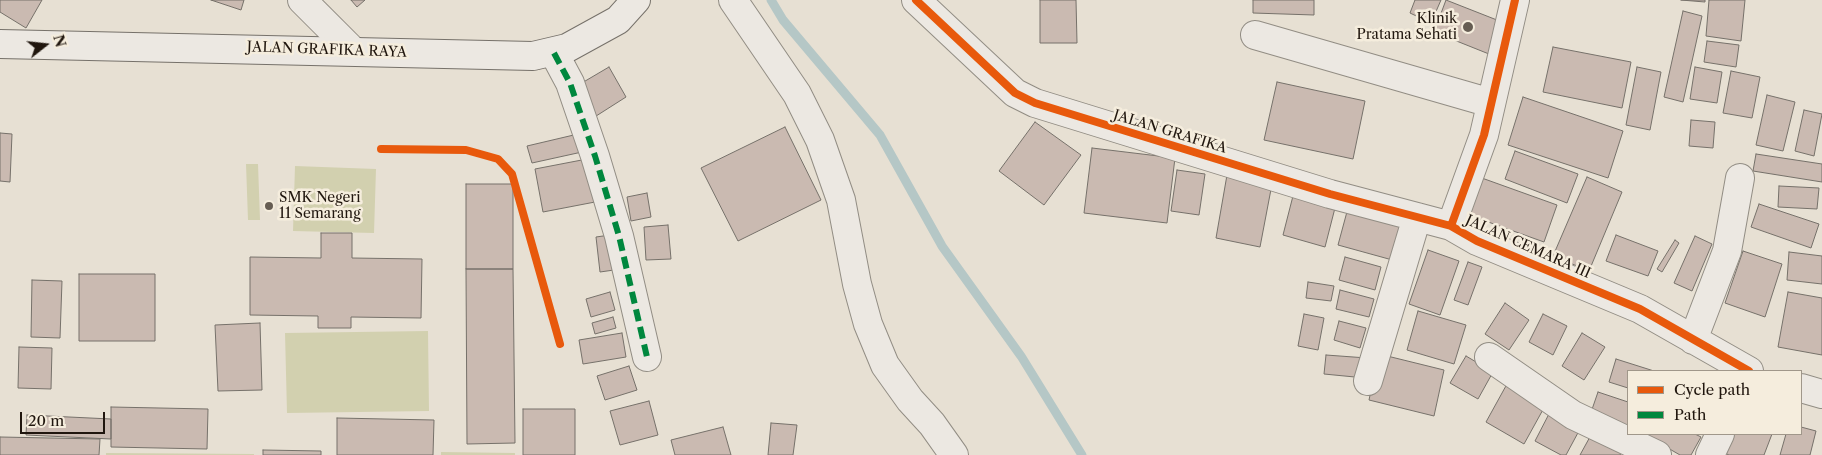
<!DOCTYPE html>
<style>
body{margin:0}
#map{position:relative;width:1822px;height:455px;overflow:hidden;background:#e7e0d3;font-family:"Libre Caslon Text",serif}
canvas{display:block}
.legend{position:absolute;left:1627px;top:370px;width:175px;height:65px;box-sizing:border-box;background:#f5eddd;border:1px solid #a0978a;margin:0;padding:6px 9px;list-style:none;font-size:15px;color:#20160e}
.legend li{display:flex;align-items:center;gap:10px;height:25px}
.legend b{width:25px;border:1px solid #a0978a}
.north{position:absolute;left:20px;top:20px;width:50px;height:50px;-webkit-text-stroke:4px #f5eddd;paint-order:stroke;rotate:74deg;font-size:14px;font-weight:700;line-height:20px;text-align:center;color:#20160e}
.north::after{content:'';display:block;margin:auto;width:18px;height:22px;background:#20160e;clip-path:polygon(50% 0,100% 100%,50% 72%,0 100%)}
.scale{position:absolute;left:20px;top:412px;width:85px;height:22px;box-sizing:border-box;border:2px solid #20160e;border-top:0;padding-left:6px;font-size:15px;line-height:18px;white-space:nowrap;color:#20160e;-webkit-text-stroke:4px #f5eddd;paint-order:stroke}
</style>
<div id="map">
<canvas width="1822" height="455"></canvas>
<ul class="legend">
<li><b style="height:6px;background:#e8590c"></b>Cycle path</li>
<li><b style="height:6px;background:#00873e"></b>Path</li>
</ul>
<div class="north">N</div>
<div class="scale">20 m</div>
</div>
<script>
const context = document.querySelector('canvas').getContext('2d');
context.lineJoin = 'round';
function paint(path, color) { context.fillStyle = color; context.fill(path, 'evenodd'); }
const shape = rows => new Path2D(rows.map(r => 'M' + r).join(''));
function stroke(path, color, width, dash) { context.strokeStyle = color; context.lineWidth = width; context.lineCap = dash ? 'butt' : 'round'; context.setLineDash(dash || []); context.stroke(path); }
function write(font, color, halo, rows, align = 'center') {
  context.font = font + ' "Libre Caslon Text",serif'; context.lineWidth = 5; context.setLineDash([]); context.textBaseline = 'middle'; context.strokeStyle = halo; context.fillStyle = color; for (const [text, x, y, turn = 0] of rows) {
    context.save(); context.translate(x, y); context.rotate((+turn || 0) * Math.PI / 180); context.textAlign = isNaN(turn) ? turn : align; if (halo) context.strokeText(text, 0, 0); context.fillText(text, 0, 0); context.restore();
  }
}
paint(shape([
 [246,164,258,164,260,220,248,220],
 [295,166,376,169,374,233,293,231],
 [428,331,429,411,287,413,285,333],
 [441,452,515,453,515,455,441,455],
 [106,453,254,454,254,455,106,455]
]), '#d2d0af');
stroke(shape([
 [771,0,783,20,880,135,942,246,1021,356,1082,455]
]), '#b5c7c6', 9);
const building = shape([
 [0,0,42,0,26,28,0,12,0,0],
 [211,0,244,0,241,10,211,0],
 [351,0,365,0,357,7,351,0],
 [1040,0,1076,0,1077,43,1040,43,1040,0],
 [1253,0,1314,0,1314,15,1253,13,1253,0],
 [1415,0,1441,0,1431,23,1410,13,1415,0],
 [1446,0,1502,22,1489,54,1434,32,1446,0],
 [1681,0,1705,0,1705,2,1681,0],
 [1709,0,1745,0,1741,41,1706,36,1709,0],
 [1683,11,1702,16,1683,102,1664,97,1683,11],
 [1707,41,1739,45,1736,67,1704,62,1707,41],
 [1553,47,1631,62,1622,108,1543,92,1553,47],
 [609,67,626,97,593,118,575,87,609,67],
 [1637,67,1661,72,1650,130,1626,125,1637,67],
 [1695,67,1722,72,1717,103,1690,99,1695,67],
 [1731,71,1760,77,1752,118,1723,113,1731,71],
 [1277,82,1365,101,1353,159,1264,140,1277,82],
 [1767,95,1795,102,1783,151,1756,145,1767,95],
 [1523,97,1623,131,1608,178,1508,145,1523,97],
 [1804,110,1822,114,1814,156,1795,151,1804,110],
 [1691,120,1715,122,1713,148,1689,146,1691,120],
 [1035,122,1081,155,1044,205,999,171,1035,122],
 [785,127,821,200,738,241,701,168,785,127],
 [0,133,12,134,10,182,0,181,0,133],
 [578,134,582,152,532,163,527,146,578,134],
 [1092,148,1175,158,1167,223,1084,213,1092,148],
 [1515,151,1578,174,1567,203,1505,179,1515,151],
 [1756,154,1822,164,1822,182,1753,171,1756,154],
 [587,159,595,202,543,212,535,169,587,159],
 [1177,170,1205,174,1199,215,1171,211,1177,170],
 [1227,175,1272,184,1260,247,1216,238,1227,175],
 [1479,177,1557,205,1544,242,1466,214,1479,177],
 [1587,177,1622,192,1589,271,1553,256,1587,177],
 [466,184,513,184,513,269,466,269,466,184],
 [1779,186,1819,188,1817,209,1778,207,1779,186],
 [1294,192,1336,204,1325,247,1283,235,1294,192],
 [647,193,651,217,631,221,627,197,647,193],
 [1759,204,1819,224,1811,248,1751,227,1759,204],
 [1348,208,1407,225,1396,261,1338,245,1348,208],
 [668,225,671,259,646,260,644,227,668,225],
 [321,233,352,233,352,258,422,259,421,318,351,317,351,328,318,328,318,316,250,315,250,257,321,258,321,233],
 [617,234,621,269,600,272,596,237,617,234],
 [1616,235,1658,251,1648,276,1606,261,1616,235],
 [1695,236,1712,244,1692,291,1674,283,1695,236],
 [1675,240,1679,243,1662,272,1657,269,1675,240],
 [1428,250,1459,261,1440,315,1409,304,1428,250],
 [1743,251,1782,264,1765,317,1725,303,1743,251],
 [1789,252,1822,256,1822,284,1787,280,1789,252],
 [1345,257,1381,267,1375,290,1339,280,1345,257],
 [1468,262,1482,267,1468,305,1454,300,1468,262],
 [466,269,513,269,515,443,467,444,466,269],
 [79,274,155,274,155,341,79,341,79,274],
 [32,280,62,281,60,338,31,337,32,280],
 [1308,282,1334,286,1331,301,1306,298,1308,282],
 [1340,290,1374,299,1369,317,1336,309,1340,290],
 [610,292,615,310,591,317,586,299,610,292],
 [1788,292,1822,298,1822,355,1778,347,1788,292],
 [1505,303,1529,320,1509,350,1485,334,1505,303],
 [1418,311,1466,325,1454,364,1407,350,1418,311],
 [1304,314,1324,318,1318,350,1298,346,1304,314],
 [1543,314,1567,326,1553,355,1529,342,1543,314],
 [613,317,616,328,595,334,592,323,613,317],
 [1339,321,1366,328,1360,348,1334,340,1339,321],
 [260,323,262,390,218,391,215,325,260,323],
 [622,333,626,357,583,364,579,340,622,333],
 [1582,333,1605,347,1584,380,1562,366,1582,333],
 [19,347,52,348,51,389,18,388,19,347],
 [1379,354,1444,370,1434,416,1369,400,1379,354],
 [1326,355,1367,358,1365,378,1324,374,1326,355],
 [1466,356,1493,372,1478,399,1450,383,1466,356],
 [1616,359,1654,371,1628,371,1628,388,1609,382,1616,359],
 [629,366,637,390,605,400,597,376,629,366],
 [1507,384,1545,406,1524,444,1486,422,1507,384],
 [1598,392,1628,402,1628,434,1588,421,1598,392],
 [649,401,658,435,620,445,610,411,649,401],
 [111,407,208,409,207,449,111,447,111,407],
 [523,409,575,409,575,455,523,455,523,409],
 [1550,412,1580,429,1566,455,1561,455,1535,441,1550,412],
 [27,415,111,419,111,439,26,435,27,415],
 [337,418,434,420,433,455,337,455,337,418],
 [771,423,797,425,793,455,768,455,771,423],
 [723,427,731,455,675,455,671,440,723,427],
 [1801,427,1816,431,1810,455,1780,455,1786,434,1801,434,1801,427],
 [1648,434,1695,434,1701,437,1691,455,1680,455,1647,436,1648,434],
 [1727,434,1772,434,1764,455,1729,455,1720,451,1727,434],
 [1591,435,1622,452,1620,455,1580,455,1591,435],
 [0,437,100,439,99,455,0,455,0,437],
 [263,450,321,451,321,455,263,455,263,450]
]);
paint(building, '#cabab1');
stroke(building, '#76716a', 1);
const minor = shape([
 [302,0,353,51],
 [733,0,797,94,820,140,841,200,857,284,868,324,885,365,910,400,932,424,954,455],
 [916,0,1015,93,1035,103,1330,194,1451,226],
 [1515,0,1484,135,1451,226,1477,241,1640,309,1749,371],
 [1255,35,1491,103],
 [554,53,570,83,595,156,619,236,647,357],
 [1693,340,1727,251,1740,178],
 [1489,357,1573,415,1657,455],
 [1368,381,1417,217],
 [1801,388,1822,394],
 [1710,455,1720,434]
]);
const secondary = shape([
 [0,44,533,56,567,48,618,20,636,0]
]);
stroke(minor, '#928d84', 30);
stroke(secondary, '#76716a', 30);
stroke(minor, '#ece8e2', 28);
stroke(secondary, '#ece8e2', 28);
stroke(shape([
 [554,53,570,83,595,156,619,236,647,357]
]), '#00873e', 6, [12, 6]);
stroke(shape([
 [916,0,1015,93,1035,103,1330,194,1451,226],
 [1515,0,1484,135,1451,226,1477,241,1640,309,1749,371],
 [381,149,466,150,498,159,512,174,560,344]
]), '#e8590c', 8);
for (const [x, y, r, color] of [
 [1468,27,6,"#665d53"],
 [269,206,5,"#665d53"]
]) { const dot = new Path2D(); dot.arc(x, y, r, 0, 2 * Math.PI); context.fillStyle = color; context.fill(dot); stroke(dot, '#f5eddd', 2); }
write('14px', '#20160e', '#f5eddd', [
 ["Klinik",1457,19],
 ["Pratama Sehati",1457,35],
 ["SMK Negeri",279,198,"left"],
 ["11 Semarang",279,214,"left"]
], 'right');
write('14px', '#20160e', '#f5eddd', [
 ["JALAN GRAFIKA RAYA",327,50,2],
 ["JALAN GRAFIKA",1170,132,17],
 ["JALAN CEMARA III",1528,247,24]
]);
</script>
